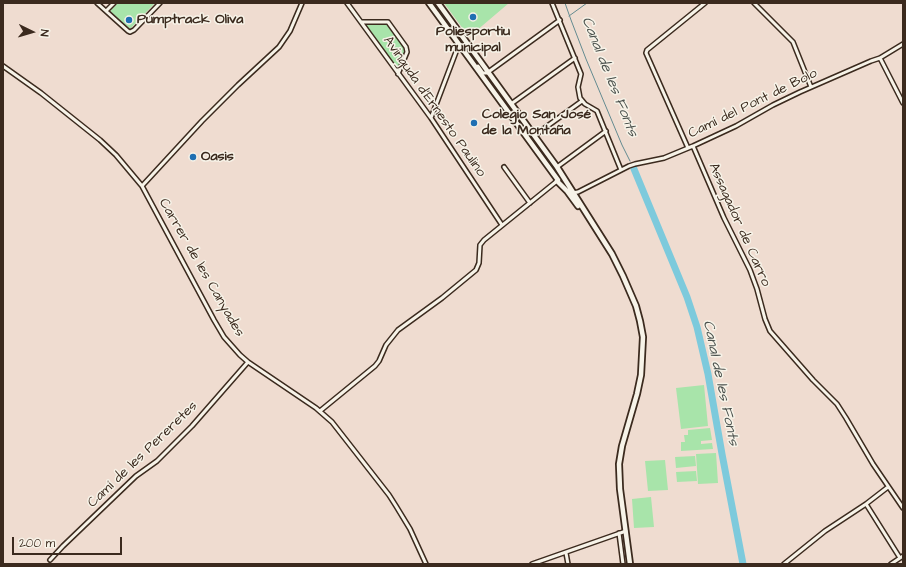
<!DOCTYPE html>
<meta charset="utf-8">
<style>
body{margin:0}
#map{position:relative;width:906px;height:567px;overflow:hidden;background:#efdcd0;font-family:"Architects Daughter",sans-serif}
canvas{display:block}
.frame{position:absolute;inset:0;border:4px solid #3b2a1e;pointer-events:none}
.north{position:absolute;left:12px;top:12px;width:40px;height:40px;-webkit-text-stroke:3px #f7f3e8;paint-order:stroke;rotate:95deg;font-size:11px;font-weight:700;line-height:16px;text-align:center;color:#3b2a1e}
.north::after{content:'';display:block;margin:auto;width:14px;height:18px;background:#3b2a1e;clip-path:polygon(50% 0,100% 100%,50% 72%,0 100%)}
.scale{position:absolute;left:12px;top:537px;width:110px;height:18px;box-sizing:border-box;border:2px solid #3b2a1e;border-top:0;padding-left:5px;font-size:12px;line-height:14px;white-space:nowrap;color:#3b2a1e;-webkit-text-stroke:3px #f7f3e8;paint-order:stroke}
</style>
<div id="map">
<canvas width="906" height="567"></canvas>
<div class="frame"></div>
<div class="north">N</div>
<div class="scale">200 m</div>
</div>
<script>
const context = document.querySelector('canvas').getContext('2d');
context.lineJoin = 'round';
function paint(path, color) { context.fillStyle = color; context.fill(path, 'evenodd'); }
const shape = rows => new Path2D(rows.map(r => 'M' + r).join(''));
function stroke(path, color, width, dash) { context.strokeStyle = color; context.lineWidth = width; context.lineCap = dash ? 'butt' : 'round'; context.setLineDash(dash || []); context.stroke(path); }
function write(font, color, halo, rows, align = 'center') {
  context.font = font + ' "Architects Daughter",sans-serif'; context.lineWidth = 3; context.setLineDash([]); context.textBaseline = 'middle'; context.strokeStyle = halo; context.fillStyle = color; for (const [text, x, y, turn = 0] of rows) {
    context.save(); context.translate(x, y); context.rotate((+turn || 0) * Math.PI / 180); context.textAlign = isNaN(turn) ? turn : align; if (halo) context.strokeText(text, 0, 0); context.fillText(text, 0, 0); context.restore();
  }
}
paint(shape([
 [118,3,155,3,130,29,110,11],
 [444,3,509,3,469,37],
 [387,23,406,49,400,65,398,67,395,66,367,27,367,25,370,24],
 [704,385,708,426,681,429,676,388],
 [710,428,712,440,701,441,701,444,712,443,713,449,681,451,681,442,685,442,684,435,688,435,688,430],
 [716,453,718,483,698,484,696,454],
 [695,456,696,466,676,468,675,457],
 [665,460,668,490,648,491,645,461],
 [696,471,697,481,677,482,676,472],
 [651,497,654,527,634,528,632,499]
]), '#a8e4aa');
stroke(shape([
 [565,3,571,20,586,59,622,145,630,161],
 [569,16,587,3]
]), '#638a90', 1);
stroke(shape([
 [634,169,687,297,697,327,708,374,722,454,743,564]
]), '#7dcadc', 7);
const street = shape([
 [97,3,128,31,130,32,134,30,160,3],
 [347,3,431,118,502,225],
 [552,3,581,74,578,87,580,98,585,104,597,111,621,170],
 [754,3,793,42,811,87],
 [106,11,114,3],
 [361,22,388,22,406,47,407,52,398,74],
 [880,58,903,103],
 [3,66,41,93,100,140,116,155,142,186,214,320,224,337,240,355,248,362,316,408,332,422,389,495,396,506,410,529,426,564],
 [478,66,483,73,487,73,560,20],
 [511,104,575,58],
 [431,118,459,44],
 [535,135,582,101],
 [693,146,724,218,750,270,757,289,765,319,770,331,813,380,837,404,846,418,873,464,903,508],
 [688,148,646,53,647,50,705,3],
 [504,167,530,203],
 [557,167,606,131],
 [142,186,202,121,238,85,279,47,290,31,302,3],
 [572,193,578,192,629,166,635,164,664,158,693,146,736,126,773,105,800,92,871,61,880,58,903,44],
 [320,411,375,366,379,361,386,345,398,330,442,298,476,270,479,263,480,245,484,240,557,181],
 [866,504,900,558],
 [619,533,623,564],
 [566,553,568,564],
 [50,560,63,546,136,476,157,461,192,426,248,362],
 [532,564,626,531],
 [784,564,825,531,866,504,888,487],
 [891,564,903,556]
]);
const secondary = shape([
 [429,3,558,180,557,181,567,191,578,206],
 [438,3,557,167,612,254,623,276,636,306,640,321,643,337,641,375,637,394,622,446,619,464,620,489,630,564]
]);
stroke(street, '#3b2a1e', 6);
stroke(secondary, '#3b2a1e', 8);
stroke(street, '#f7f3e8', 3);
stroke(secondary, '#f7f3e8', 4.5);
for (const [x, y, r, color] of [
 [473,17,4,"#1f6fb2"],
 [129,20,4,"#1f6fb2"],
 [474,123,4,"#1f6fb2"],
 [193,157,4,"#1f6fb2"]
]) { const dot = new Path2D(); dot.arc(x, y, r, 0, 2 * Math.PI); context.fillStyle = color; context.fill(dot); stroke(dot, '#f7f3e8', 1.5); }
write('bold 14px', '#3b2a1e', '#f7f3e8', [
 ["Pumptrack Oliva",137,20],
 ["Poliesportiu",473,32,"center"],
 ["municipal",473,48,"center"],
 ["Colegio San José",482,115],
 ["de la Montaña",482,131],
 ["Oasis",201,157]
], 'left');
write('14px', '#3b2a1e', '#f7f3e8', [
 ["Camí del Pont de Bolo",753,104,-26],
 ["Avinguda d'Ernesto Paulino",434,107,55],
 ["Assagador de Carro",739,225,66],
 ["Carrer de les Canyades",201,268,60],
 ["Camí de les Pereretes",143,455,-44]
]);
write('italic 15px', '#4c524e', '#f7f3e8', [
 ["Canal de les Fonts",609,77,68],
 ["Canal de les Fonts",720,383,78]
]);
</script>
